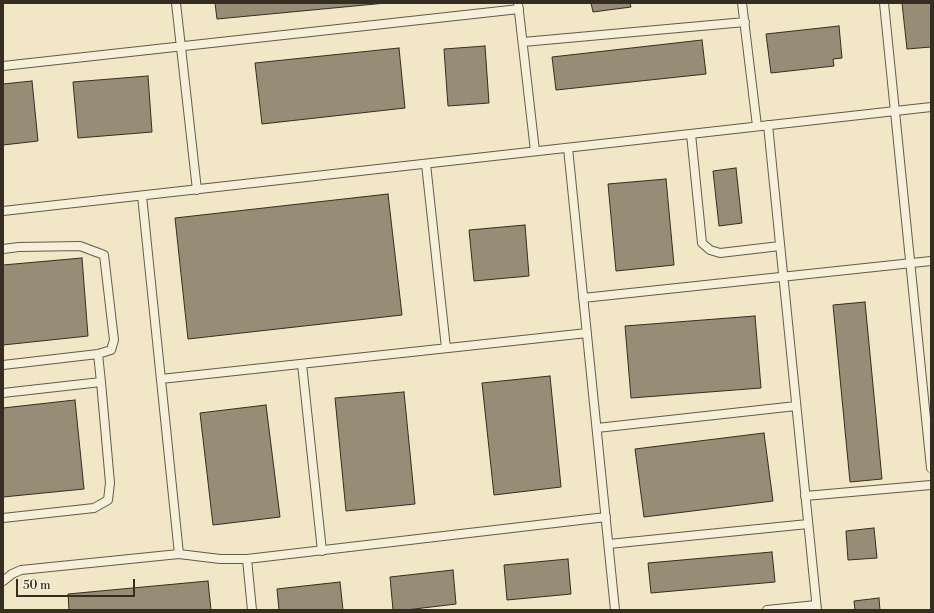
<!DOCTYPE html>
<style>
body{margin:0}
#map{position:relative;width:934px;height:613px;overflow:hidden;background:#f1e6c6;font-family:"Libre Bodoni",serif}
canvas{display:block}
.frame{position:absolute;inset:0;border:4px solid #352d22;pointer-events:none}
.scale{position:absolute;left:16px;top:579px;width:119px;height:18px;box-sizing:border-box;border:2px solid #352d22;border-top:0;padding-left:5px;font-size:12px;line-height:14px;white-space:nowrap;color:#352d22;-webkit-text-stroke:3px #f6efda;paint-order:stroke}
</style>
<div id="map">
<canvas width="934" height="613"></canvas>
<div class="frame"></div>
<div class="scale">50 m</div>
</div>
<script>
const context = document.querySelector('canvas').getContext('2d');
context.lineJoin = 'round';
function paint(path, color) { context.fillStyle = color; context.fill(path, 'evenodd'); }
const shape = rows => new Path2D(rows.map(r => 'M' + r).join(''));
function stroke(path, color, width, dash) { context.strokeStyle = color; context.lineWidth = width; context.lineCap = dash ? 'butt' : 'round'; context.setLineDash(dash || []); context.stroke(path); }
const building = shape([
 [215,3,386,3,217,19,215,3],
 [591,3,630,3,631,7,593,12,591,3],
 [902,3,931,3,931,47,907,49,902,3],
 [839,26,842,58,833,59,834,66,771,73,766,34,839,26],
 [702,40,706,74,556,90,552,57,702,40],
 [485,46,489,103,448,106,444,49,485,46],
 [399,48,405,108,262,124,255,63,399,48],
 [148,76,152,132,78,138,73,82,148,76],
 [32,81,38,141,3,145,3,84,32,81],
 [736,168,742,223,719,226,713,171,736,168],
 [666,179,674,265,616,271,608,184,666,179],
 [388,194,402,315,188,339,175,218,388,194],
 [525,225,529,276,474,281,469,230,525,225],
 [82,258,88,336,3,345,3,265,82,258],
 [865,302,882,479,850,482,833,305,865,302],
 [755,316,761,388,631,398,625,326,755,316],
 [550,376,561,487,494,495,482,383,550,376],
 [404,392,415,504,346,511,335,398,404,392],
 [75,400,84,489,3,497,3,408,75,400],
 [266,405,280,517,213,525,200,413,266,405],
 [764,433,773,501,644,517,635,449,764,433],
 [874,528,877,558,848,560,846,531,874,528],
 [772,552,775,582,651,593,648,563,772,552],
 [568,559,571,594,507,600,504,565,568,559],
 [453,570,456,604,406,610,393,610,390,577,453,570],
 [208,581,211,610,69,610,68,594,208,581],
 [340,582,343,610,279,610,277,589,340,582],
 [879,598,880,610,855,610,854,601,879,598]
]);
paint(building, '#978d77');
stroke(building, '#352d22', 1);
const lane = shape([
 [176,3,197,190],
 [518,3,535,151],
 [742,3,757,126],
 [884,3,931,468],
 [523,42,745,22],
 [3,66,519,9],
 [768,125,817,610],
 [691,134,702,243,710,250,720,253,780,246],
 [568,148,615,610],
 [426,164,446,348],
 [3,211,931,107],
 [3,249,19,247,80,246,104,255,114,340,111,350,98,354,3,365],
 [583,298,931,261],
 [98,354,101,382],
 [302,364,322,551],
 [161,379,587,333],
 [3,393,101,382,110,483,108,500,94,508,3,518],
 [597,428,796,406],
 [805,496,931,485],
 [609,544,808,524],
 [179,554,220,559,247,559,606,517],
 [247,559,252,610],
 [3,581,12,574,21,570,179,554,142,196],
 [767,610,816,605]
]);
stroke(lane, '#645b4b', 10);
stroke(lane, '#f6efda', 8);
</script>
